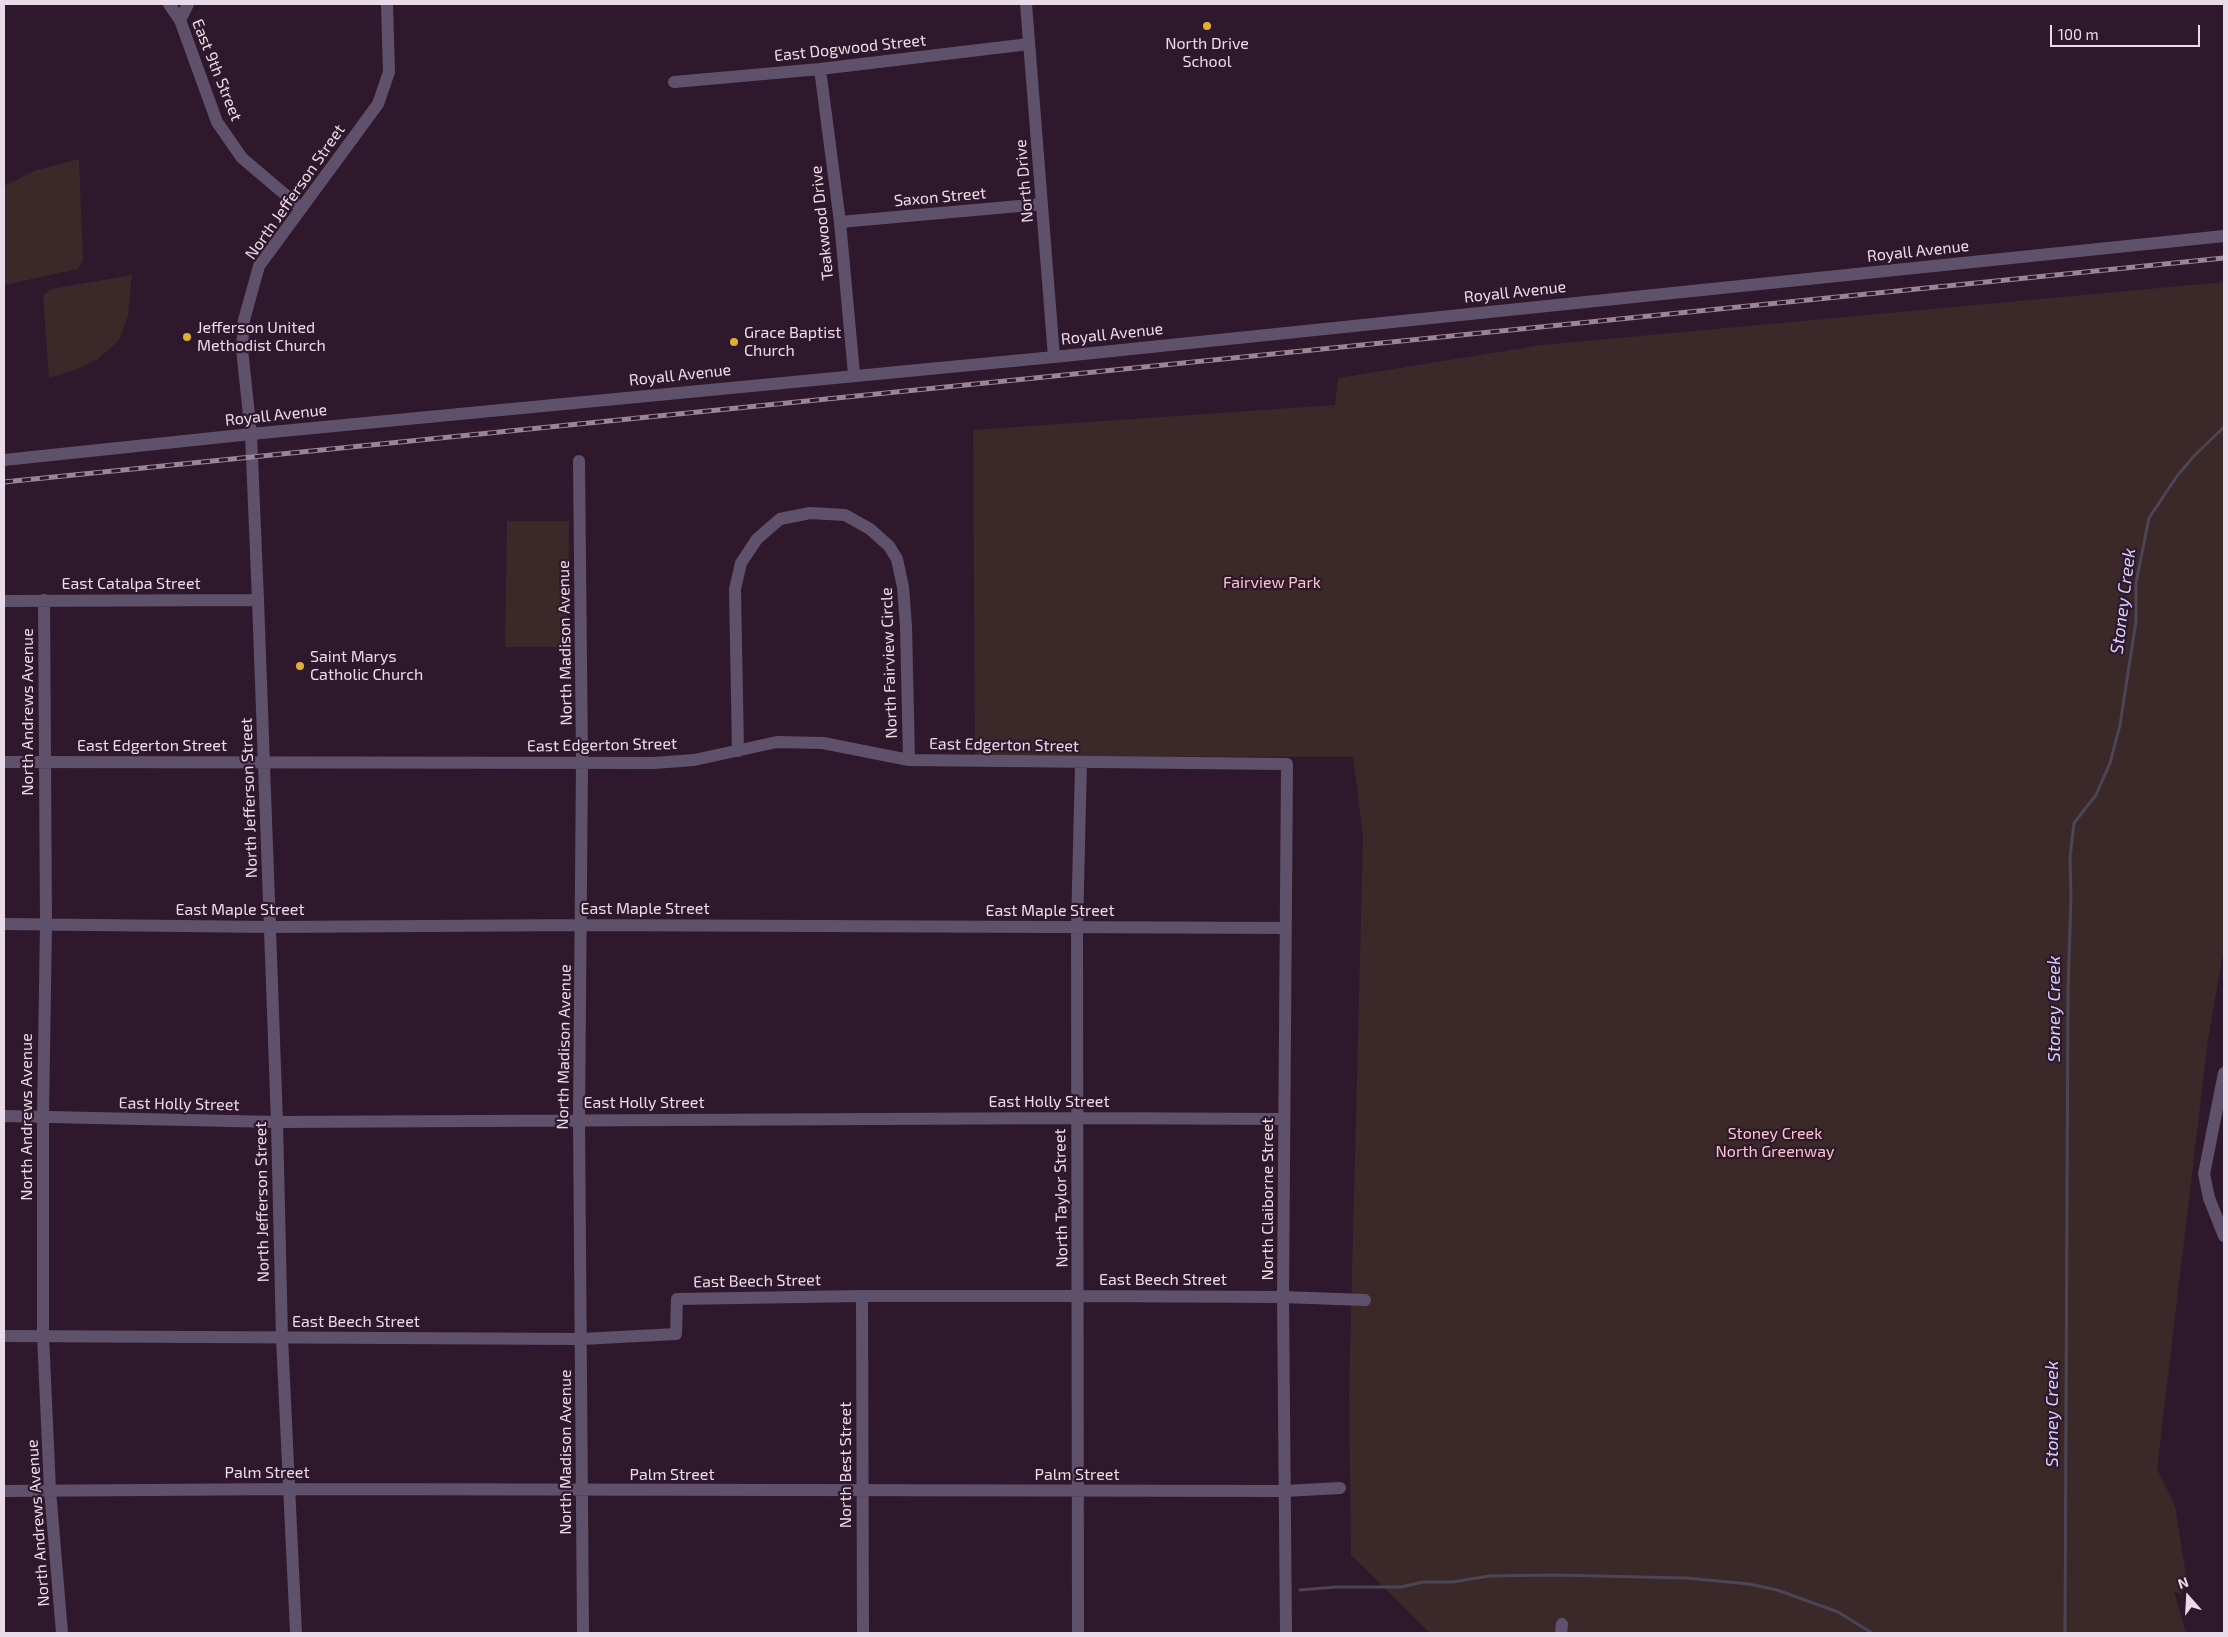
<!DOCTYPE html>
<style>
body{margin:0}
#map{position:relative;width:2228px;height:1637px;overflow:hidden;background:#2f182c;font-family:"Exo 2",sans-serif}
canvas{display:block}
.frame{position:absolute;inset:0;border:5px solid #eadbe8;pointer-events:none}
.north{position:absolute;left:2163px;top:1572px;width:50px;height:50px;-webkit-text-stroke:4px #2f182c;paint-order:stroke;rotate:341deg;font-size:14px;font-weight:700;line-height:20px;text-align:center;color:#eadbe8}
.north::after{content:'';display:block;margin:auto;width:18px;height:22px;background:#eadbe8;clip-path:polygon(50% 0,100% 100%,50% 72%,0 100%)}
.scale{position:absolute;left:2050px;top:25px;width:150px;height:22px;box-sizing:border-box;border:2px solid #eadbe8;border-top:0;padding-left:6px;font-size:15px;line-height:18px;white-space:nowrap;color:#eadbe8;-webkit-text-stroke:4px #2f182c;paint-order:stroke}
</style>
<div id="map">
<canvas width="2228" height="1637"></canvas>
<div class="frame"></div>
<div class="north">N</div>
<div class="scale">100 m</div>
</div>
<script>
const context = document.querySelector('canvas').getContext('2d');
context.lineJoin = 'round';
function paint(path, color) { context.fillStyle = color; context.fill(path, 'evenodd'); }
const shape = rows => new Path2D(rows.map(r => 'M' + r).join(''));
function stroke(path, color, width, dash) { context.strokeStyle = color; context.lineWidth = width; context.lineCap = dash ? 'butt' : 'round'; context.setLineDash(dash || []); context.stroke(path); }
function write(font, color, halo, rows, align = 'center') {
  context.font = font + ' "Exo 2",sans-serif'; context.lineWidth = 4.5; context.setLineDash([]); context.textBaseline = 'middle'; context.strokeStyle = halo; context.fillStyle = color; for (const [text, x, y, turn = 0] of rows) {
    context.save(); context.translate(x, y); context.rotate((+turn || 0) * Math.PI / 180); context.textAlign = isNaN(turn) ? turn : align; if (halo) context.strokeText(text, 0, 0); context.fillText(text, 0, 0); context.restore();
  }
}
paint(shape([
 [79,159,83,260,78,269,4,285,4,186,34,171],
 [132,275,128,316,119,340,98,359,75,370,49,378,43,296,51,289],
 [2224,282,2224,947,2208,1039,2157,1469,2175,1505,2186,1575,2181,1594,2174,1592,2186,1633,1430,1633,1351,1555,1349,1393,1363,837,1353,757,975,756,973,430,1335,405,1338,378,1542,345],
 [507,521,569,521,568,647,505,647]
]), '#3b2828');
stroke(shape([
 [1300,1590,1336,1587,1401,1587,1423,1582,1453,1582,1489,1576,1554,1575,1686,1578,1749,1584,1777,1590,1838,1612,1872,1633],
 [2065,1633,2068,989,2071,897,2070,858,2074,823,2096,795,2110,763,2120,725,2136,621,2136,583,2149,518,2177,476,2194,456,2224,427]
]), '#4b4556', 3);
stroke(shape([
 [169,4,180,20,217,122,242,158,301,208],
 [1026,4,1054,357],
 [180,20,188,4],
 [820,69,840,222,854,374],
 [674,82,820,69,1029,44],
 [840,222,1042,204],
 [4,460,251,434,1054,357,2224,236],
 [579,461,582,762,579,1120,583,1633],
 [44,600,46,925,43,1116,43,1336,50,1490,62,1633],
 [4,601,258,600],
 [738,751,735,589,741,563,757,539,780,519,810,513,845,515,870,529,889,546,897,559,903,587,906,626,909,760],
 [4,762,654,763,694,760,777,742,823,743,909,760,1287,764,1283,1297,1286,1633],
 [4,924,270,927,582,925,1286,928],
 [2224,1073,2204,1174,2209,1198,2224,1236],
 [4,1116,277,1122,1077,1118,1284,1119],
 [862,1296,863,1633],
 [4,1336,582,1339,676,1334,677,1299,862,1296,1079,1296,1283,1297,1365,1300],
 [4,1491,291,1489,1285,1491,1340,1488],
 [296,1633,282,1338,277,1122,258,600,251,434,242,349,244,320,259,266,378,104,389,72,387,4],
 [1078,1633,1077,927,1081,763],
 [1561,1633,1562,1624]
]), '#5f516c', 12);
const rail = shape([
 [4,482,2224,258]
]);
stroke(rail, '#988595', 5);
stroke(rail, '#2f182c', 3, [9]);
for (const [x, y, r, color] of [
 [1207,26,5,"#e0b034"],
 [187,337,5,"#e0b034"],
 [734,342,5,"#e0b034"],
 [300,666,5,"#e0b034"]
]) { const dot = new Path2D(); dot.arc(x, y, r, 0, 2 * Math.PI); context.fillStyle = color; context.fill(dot); stroke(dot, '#2f182c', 2); }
write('16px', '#eadbe8', '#2f182c', [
 ["North Drive",1207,44,"center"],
 ["School",1207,62,"center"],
 ["Jefferson United",197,328],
 ["Methodist Church",197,346],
 ["Grace Baptist",744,333],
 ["Church",744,351],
 ["Saint Marys",310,657],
 ["Catholic Church",310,675]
], 'left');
write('16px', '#eadbe8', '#2f182c', [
 ["East Dogwood Street",850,48,-6],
 ["East 9th Street",217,70,68],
 ["North Drive",1024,181,-95],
 ["North Jefferson Street",295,192,-55],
 ["Saxon Street",940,197,-5],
 ["Teakwood Drive",822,223,-96],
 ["Royall Avenue",1918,251,-6],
 ["Royall Avenue",1515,292,-6],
 ["Royall Avenue",1112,334,-6],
 ["Royall Avenue",680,375,-6],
 ["Royall Avenue",276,415,-6],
 ["East Catalpa Street",131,584],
 ["North Madison Avenue",565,643,-91],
 ["North Fairview Circle",889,663,-92],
 ["North Andrews Avenue",28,712,-90],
 ["East Edgerton Street",602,745,-1],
 ["East Edgerton Street",1004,745,1],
 ["East Edgerton Street",152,746],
 ["North Jefferson Street",249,798,-92],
 ["East Maple Street",645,909],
 ["East Maple Street",240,910],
 ["East Maple Street",1050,911],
 ["North Madison Avenue",564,1047,-89],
 ["East Holly Street",1049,1102],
 ["East Holly Street",644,1103],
 ["East Holly Street",179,1104,1],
 ["North Andrews Avenue",27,1117,-90],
 ["North Taylor Street",1061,1198,-91],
 ["North Claiborne Street",1268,1199,-90],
 ["North Jefferson Street",262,1202,-91],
 ["East Beech Street",1163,1280],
 ["East Beech Street",757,1281,-1],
 ["East Beech Street",356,1322],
 ["North Madison Avenue",566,1452,-90],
 ["North Best Street",846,1465,-90],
 ["Palm Street",267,1473],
 ["Palm Street",672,1475],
 ["Palm Street",1077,1475],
 ["North Andrews Avenue",38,1523,-94]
]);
write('16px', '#f9c6c7', '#2f182c', [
 ["Fairview Park",1272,583],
 ["Stoney Creek",1775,1134],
 ["North Greenway",1775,1152]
]);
write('italic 18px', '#d0d1fb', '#2f182c', [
 ["Stoney Creek",2123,601,-83],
 ["Stoney Creek",2054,1009,-90],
 ["Stoney Creek",2052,1414,-90]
]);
</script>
